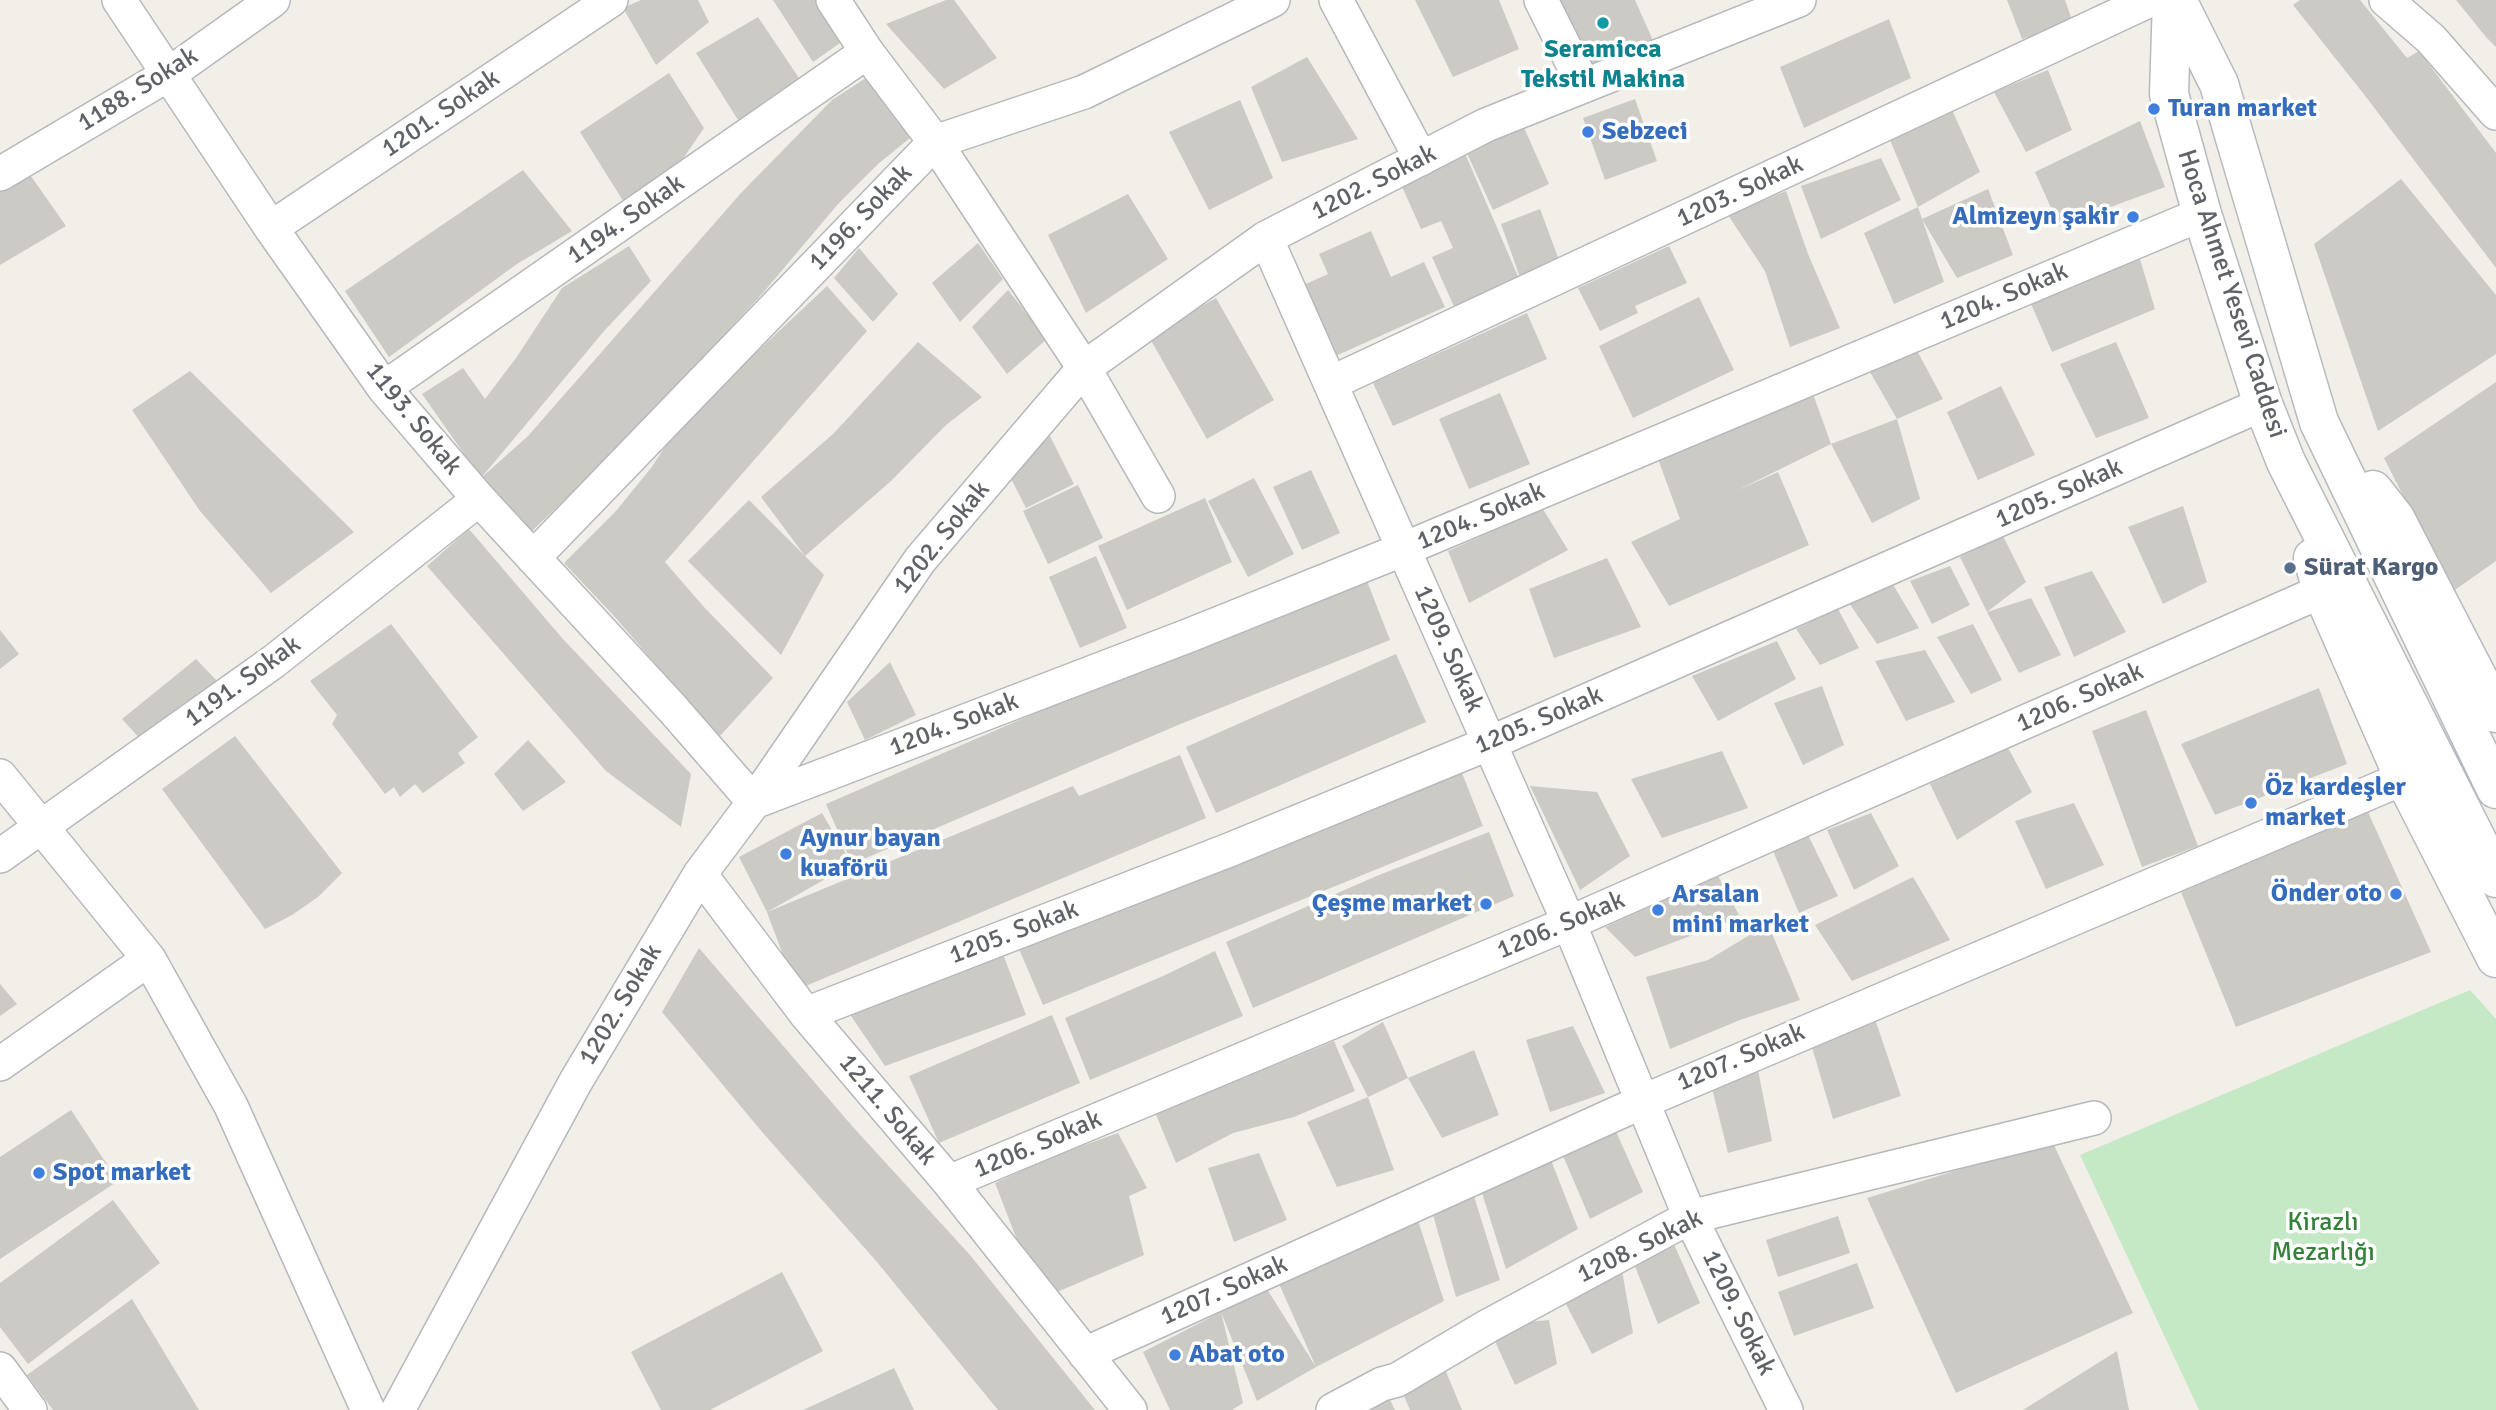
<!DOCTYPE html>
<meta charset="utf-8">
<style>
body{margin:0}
canvas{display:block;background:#f1efe8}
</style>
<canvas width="2496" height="1410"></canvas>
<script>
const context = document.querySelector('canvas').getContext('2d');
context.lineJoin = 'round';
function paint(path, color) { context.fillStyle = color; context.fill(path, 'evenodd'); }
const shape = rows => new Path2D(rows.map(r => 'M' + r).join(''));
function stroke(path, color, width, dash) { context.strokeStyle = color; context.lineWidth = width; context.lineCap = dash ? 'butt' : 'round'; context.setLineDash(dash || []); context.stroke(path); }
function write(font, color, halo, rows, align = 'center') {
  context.font = font + ' Signika,sans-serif'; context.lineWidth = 7; context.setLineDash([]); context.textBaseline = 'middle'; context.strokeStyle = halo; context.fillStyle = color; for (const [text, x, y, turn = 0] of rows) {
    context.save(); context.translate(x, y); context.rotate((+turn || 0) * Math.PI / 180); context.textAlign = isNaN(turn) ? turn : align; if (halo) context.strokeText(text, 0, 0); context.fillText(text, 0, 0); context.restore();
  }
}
paint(shape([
 [2470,990,2496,1019,2496,1410,2199,1410,2080,1155]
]), '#c5e8c5');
paint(shape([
 [641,0,698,0,709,22,656,65,623,8],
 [773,0,818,0,843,41,813,62],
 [946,0,954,0,997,58,944,89,886,24],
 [1415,0,1499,0,1519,49,1453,77],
 [1552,0,1635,0,1655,45,1584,76],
 [2007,0,2065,0,2073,23,2022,39],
 [2300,0,2360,0,2407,58,2419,51,2496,153,2496,268,2363,93,2293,5],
 [2456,0,2496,0,2496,47,2486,37],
 [758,17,799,78,738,120,696,53],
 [1889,19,1911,78,1804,128,1780,67],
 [1307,57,1358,139,1282,162,1251,87],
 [2048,70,2072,130,2026,152,1994,92],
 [669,73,704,128,678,166,625,204,580,132],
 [869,76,915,134,878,164,838,204,762,294,616,451,531,532,481,478,422,394,463,368,485,399,516,358,562,288,629,246,651,281,605,330,481,478,528,436,741,193,832,100],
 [1635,99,1657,161,1605,180,1583,118],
 [1240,100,1273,178,1209,210,1169,132],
 [1952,110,1980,172,1918,207,1922,219,1988,189,2013,255,1957,278,1922,219,1944,282,1894,304,1864,233,1918,207,1890,140],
 [2140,121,2165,187,2059,226,2035,172],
 [1522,123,1549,184,1493,210,1465,149],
 [1464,151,1520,281,1455,309,1432,257,1453,248,1441,221,1421,229,1399,180],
 [1881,158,1901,200,1821,239,1801,186],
 [26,169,66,226,0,265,0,183],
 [523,170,572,231,517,264,389,357,345,291],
 [2401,179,2496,295,2496,354,2378,431,2314,244],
 [1786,191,1808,254,1840,328,1790,347,1765,271,1728,215],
 [1128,194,1168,259,1086,313,1048,235],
 [1540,209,1562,268,1521,280,1501,224],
 [1371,231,1391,277,1424,262,1445,307,1331,358,1299,287,1328,274,1319,254],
 [978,243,1003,279,960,322,932,283],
 [1669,246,1687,283,1635,306,1638,313,1600,331,1578,288],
 [859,248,898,294,873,322,834,278],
 [2139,256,2155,309,2052,352,2031,304],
 [827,286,867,331,665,562,703,606,773,678,719,737,614,616,564,563,616,511,651,468,680,424],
 [1008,290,1047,339,1007,374,972,327],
 [1699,297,1734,370,1633,418,1599,346],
 [1216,298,1274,400,1207,439,1149,337],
 [1527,313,1547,359,1393,426,1373,383],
 [918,342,982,397,946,425,891,481,805,556,824,575,781,655,688,561,749,500,805,556,761,497,834,433],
 [2116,342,2149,418,2096,438,2060,364],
 [1915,347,1943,399,1897,419,1870,372],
 [190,371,354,532,271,593,200,511,132,410],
 [2496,382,2496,561,2452,592,2384,458],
 [2001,386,2035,455,1978,480,1947,412],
 [1812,391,1831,444,1736,491,1778,472,1809,545,1669,606,1631,542,1680,519,1658,459],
 [1500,393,1530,464,1469,489,1439,419],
 [1897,419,1920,499,1872,523,1831,444],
 [1046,428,1074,484,1026,508,1005,467],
 [1311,470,1340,533,1302,550,1273,487],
 [1254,478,1294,554,1248,577,1208,501],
 [1078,485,1103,538,1048,564,1023,511],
 [1205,498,1232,562,1127,610,1098,546],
 [2183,506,2207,582,2163,604,2128,527],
 [1543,509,1568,550,1469,603,1448,551],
 [469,529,562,638,691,774,681,827,606,771,427,566],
 [2003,536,2026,582,1987,612,1960,557],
 [1096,556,1127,628,1080,648,1049,577],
 [1607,558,1641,627,1554,658,1529,589],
 [1950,566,1970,605,1932,624,1910,581],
 [2092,571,2126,632,2074,657,2044,587],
 [1367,581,1390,640,1178,725,852,864,826,804,1047,708],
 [1892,583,1919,628,1877,644,1847,600],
 [2031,598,2061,655,2019,673,1987,612],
 [1838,609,1859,648,1820,665,1796,629],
 [391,624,478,737,458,753,465,763,423,793,415,784,400,797,394,787,385,794,332,724,337,715,310,681],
 [1973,624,2002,680,1971,694,1937,637],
 [0,630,19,654,0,669],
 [1777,641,1796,679,1718,721,1692,676],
 [1925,650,1955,702,1906,721,1875,661],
 [1396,654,1426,722,1216,813,1186,747],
 [196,659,220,684,144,743,122,719],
 [890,662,916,715,865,740,847,702],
 [1822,686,1844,745,1803,765,1774,703],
 [2319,688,2347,764,2215,815,2181,744],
 [2146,710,2198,846,2142,867,2092,731],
 [235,736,342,873,318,897,292,915,265,929,162,789],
 [528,740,566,782,523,811,494,774],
 [2007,746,2032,792,1957,840,1930,784],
 [1722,751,1748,808,1662,838,1631,779],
 [1180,755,1206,818,796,990,767,912,739,857,822,813,852,864,767,912,1073,786,1079,796],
 [1460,768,1483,826,1043,1005,1019,949,1073,925],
 [1530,786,1597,792,1630,856,1580,890],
 [2074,803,2104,865,2046,889,2015,821],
 [2368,812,2431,952,2236,1027,2181,892],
 [1871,813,1899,866,1854,890,1827,830],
 [1489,832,1514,896,1253,1008,1226,942,1379,875],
 [1807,833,1838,896,1799,913,1773,851],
 [1718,876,1740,917,1635,957,1605,927],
 [1913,877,1950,940,1852,981,1815,925],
 [1768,924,1800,1000,1740,1020,1670,1049,1646,977,1708,960],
 [699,948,853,1127,970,1255,1095,1410,998,1410,877,1262,763,1133,662,1012],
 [1215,951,1243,1016,1090,1080,1065,1018,1163,976],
 [1003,954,1026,1015,885,1066,849,1013],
 [0,984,17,1004,0,1016],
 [1052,1015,1080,1083,939,1143,909,1076],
 [1875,1019,1901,1096,1833,1119,1807,1030],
 [1383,1022,1408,1078,1474,1050,1499,1115,1442,1138,1408,1078,1368,1097,1394,1170,1337,1187,1307,1122,1368,1097,1342,1046],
 [1573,1026,1605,1093,1550,1112,1526,1040],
 [1334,1041,1355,1091,1294,1117,1233,1133,1176,1163,1154,1110,1217,1089],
 [1758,1070,1772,1141,1728,1153,1712,1088],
 [71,1110,118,1181,0,1259,0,1157],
 [1614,1127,1643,1192,1590,1219,1561,1151],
 [1118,1133,1147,1188,1129,1196,1144,1255,1057,1292,1019,1245,995,1183,1054,1156],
 [2052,1141,2133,1313,1956,1393,1867,1198],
 [1259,1153,1287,1220,1234,1242,1208,1168],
 [1549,1155,1578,1229,1506,1269,1482,1193],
 [1473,1193,1500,1280,1456,1297,1432,1211],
 [113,1200,160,1263,28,1364,0,1327,0,1283],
 [1413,1205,1444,1301,1316,1367,1272,1268],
 [1838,1216,1850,1253,1778,1277,1766,1240],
 [1673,1242,1700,1303,1658,1324,1634,1264],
 [1857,1263,1874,1308,1794,1336,1778,1292],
 [1621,1265,1633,1333,1592,1354,1558,1289],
 [782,1272,823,1351,710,1410,661,1410,631,1352],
 [1265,1286,1316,1367,1257,1401,1221,1312,1243,1403,1232,1410,1170,1410,1143,1352,1221,1312],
 [132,1299,199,1410,53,1410,27,1375],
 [1549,1320,1557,1364,1515,1385,1488,1326],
 [2117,1351,2129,1410,2023,1410],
 [1442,1362,1462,1410,1410,1410,1397,1380],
 [894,1368,914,1410,803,1410],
 [1382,1384,1395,1410,1333,1410]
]), '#cccac5');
const minor = shape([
 [119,0,271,228,384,388,479,499,672,708,754,802,1190,635,1404,549,2202,214],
 [833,0,867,52,935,142,1084,368,1158,496],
 [1336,0,1421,159],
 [1541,0,1584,86],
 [2386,0,2431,39,2496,113],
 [0,174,169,74,273,0],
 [271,228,611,0],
 [1266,238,1569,923,1690,1217,1786,1410],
 [1331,383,2150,0],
 [384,388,867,52],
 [533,558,935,142,1084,92,1273,0],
 [0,776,149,959,231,1106,368,1410],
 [0,856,273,662,479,499],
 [700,874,806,1014,949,1182,1130,1410],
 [806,1014,1229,850,1490,743,2263,404],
 [0,1064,149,959],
 [949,1182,1569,923,2322,591],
 [1085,1354,1644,1101,2404,778],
 [0,1369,30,1410],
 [398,1410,576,1081,700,874,754,802,920,560,1084,368,1266,238,1486,125,1799,0],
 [1333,1410,1382,1384,1397,1380,1488,1326,1690,1217,2094,1118]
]);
const secondary = shape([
 [2172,0,2169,94,2202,214,2263,404,2286,462,2496,878],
 [2177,0,2219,84,2319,422,2496,789],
 [2373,490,2395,518,2496,713],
 [2313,558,2322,591,2404,778,2496,958]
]);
stroke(minor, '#b5b8bc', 36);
stroke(secondary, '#b6babf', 41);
stroke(minor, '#fff', 33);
stroke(secondary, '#fff', 38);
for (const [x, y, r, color] of [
 [1603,23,7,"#0f9aa8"],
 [2154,109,7,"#3f7fe0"],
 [1588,132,7,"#3f7fe0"],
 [2133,217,7,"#3f7fe0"],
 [2290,568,7,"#5c6f8a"],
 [2251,803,7,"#3f7fe0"],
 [786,854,7,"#3f7fe0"],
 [2396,894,7,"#3f7fe0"],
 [1486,904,7,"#3f7fe0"],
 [1658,910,7,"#3f7fe0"],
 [39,1173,7,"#3f7fe0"],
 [1175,1355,7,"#3f7fe0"]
]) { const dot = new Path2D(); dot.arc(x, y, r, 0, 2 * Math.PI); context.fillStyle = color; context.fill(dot); stroke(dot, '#fff', 2.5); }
write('bold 26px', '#0d838f', '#fff', [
 ["Seramicca",1603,50],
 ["Tekstil Makina",1603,80]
]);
write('26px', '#5f6368', '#fff', [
 ["1188. Sokak",138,90,-32],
 ["1201. Sokak",441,114,-34],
 ["1202. Sokak",1374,183,-27],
 ["1203. Sokak",1740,192,-25],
 ["1196. Sokak",861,218,-46],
 ["1194. Sokak",626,220,-35],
 ["Hoca Ahmet Yesevi Caddesi",2231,294,72],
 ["1204. Sokak",2004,297,-23],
 ["1193. Sokak",413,419,51],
 ["1205. Sokak",2059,494,-24],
 ["1204. Sokak",1481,517,-23],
 ["1202. Sokak",942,538,-51],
 ["1209. Sokak",1448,649,66],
 ["1191. Sokak",243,682,-36],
 ["1206. Sokak",2080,698,-24],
 ["1205. Sokak",1539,721,-23],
 ["1204. Sokak",954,725,-21],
 ["1206. Sokak",1561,926,-23],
 ["1205. Sokak",1014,933,-21],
 ["1202. Sokak",621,1005,-59],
 ["1207. Sokak",1741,1058,-23],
 ["1211. Sokak",887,1110,50],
 ["1206. Sokak",1038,1145,-23],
 ["1208. Sokak",1640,1247,-26],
 ["1207. Sokak",1224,1291,-24],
 ["1209. Sokak",1738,1313,64]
]);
write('bold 26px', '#366cbe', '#fff', [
 ["Turan market",2168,109],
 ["Sebzeci",1602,132],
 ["Almizeyn şakir",2119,217,"right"],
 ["Öz kardeşler",2265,788],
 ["market",2265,818],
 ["Aynur bayan",800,839],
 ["kuaförü",800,869],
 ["Önder oto",2382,894,"right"],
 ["Arsalan",1672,895],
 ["mini market",1672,925],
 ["Çeşme market",1472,904,"right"],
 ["Spot market",53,1173],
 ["Abat oto",1189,1355]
], 'left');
write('bold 26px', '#4e5e75', '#fff', [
 ["Sürat Kargo",2304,568]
], 'left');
write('26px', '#348238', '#fff', [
 ["Kirazlı",2323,1223],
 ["Mezarlığı",2323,1253]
]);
</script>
